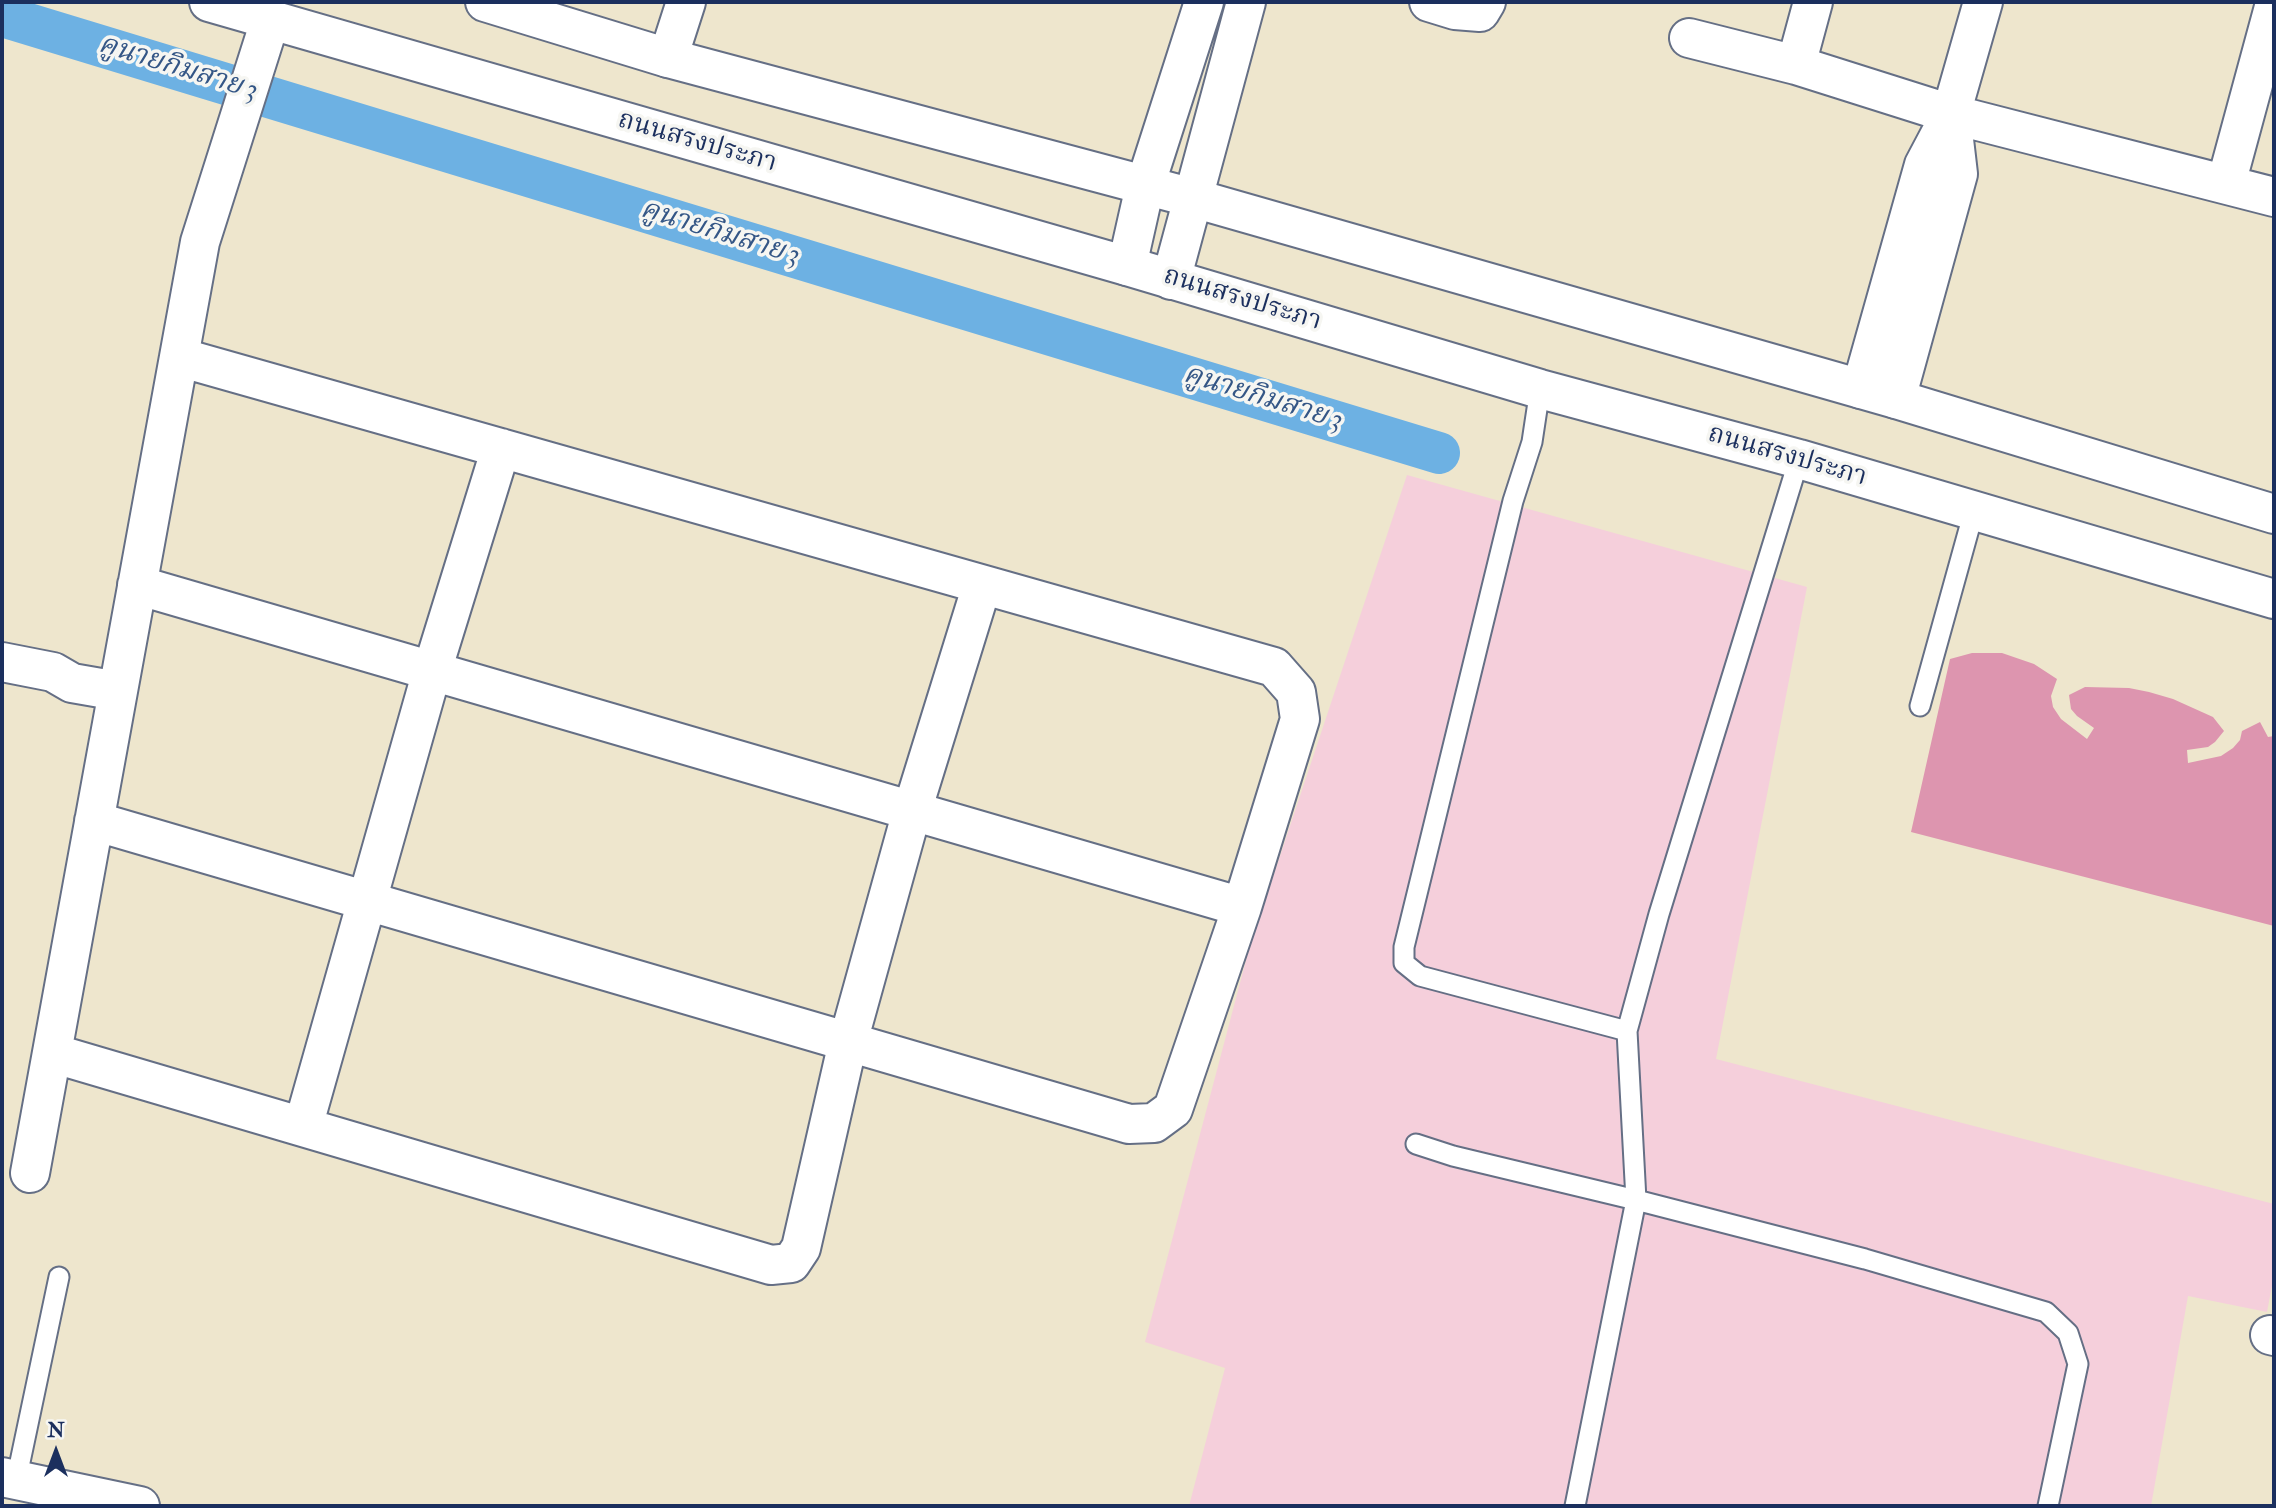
<!DOCTYPE html>
<meta charset="utf-8">
<style>
body{margin:0}
#map{position:relative;width:2276px;height:1508px;overflow:hidden;background:#eee6cd;font-family:"IM FELL Double Pica",serif}
canvas{display:block}
.frame{position:absolute;inset:0;border:4px solid #1b2f5e;pointer-events:none}
.north{position:absolute;left:21px;top:1417px;width:70px;height:70px;-webkit-text-stroke:5px #f6f6f2;paint-order:stroke;rotate:0deg;font-size:19px;font-weight:700;line-height:28px;text-align:center;color:#1b2f5e}
.north::after{content:'';display:block;margin:auto;width:24px;height:32px;background:#1b2f5e;clip-path:polygon(50% 0,100% 100%,50% 72%,0 100%)}
</style>
<div id="map">
<canvas width="2276" height="1508"></canvas>
<div class="frame"></div>
<div class="north">N</div>
</div>
<script>
const context = document.querySelector('canvas').getContext('2d');
context.lineJoin = 'round';
function paint(path, color) { context.fillStyle = color; context.fill(path, 'evenodd'); }
const shape = rows => new Path2D(rows.map(r => 'M' + r).join(''));
function stroke(path, color, width, dash) { context.strokeStyle = color; context.lineWidth = width; context.lineCap = dash ? 'butt' : 'round'; context.setLineDash(dash || []); context.stroke(path); }
function write(font, color, halo, rows, align = 'center') {
  context.font = font + ' "IM FELL Double Pica","Noto Serif Thai",serif'; context.lineWidth = 7; context.setLineDash([]); context.textBaseline = 'middle'; context.strokeStyle = halo; context.fillStyle = color; for (const [text, x, y, turn = 0] of rows) {
    context.save(); context.translate(x, y); context.rotate((+turn || 0) * Math.PI / 180); context.textAlign = isNaN(turn) ? turn : align; if (halo) context.strokeText(text, 0, 0); context.fillText(text, 0, 0); context.restore();
  }
}
paint(shape([
 [1407,475,1807,587,1716,1059,2274,1204,2274,1275,2267,1312,2188,1296,2151,1506,1189,1506,1225,1368,1145,1342,1249,949]
]), '#f5cfdb');
stroke(shape([
 [2,16,1439,453]
]), '#6db1e3', 42);
paint(shape([
 [1972,653,2002,653,2034,664,2057,679,2051,696,2053,707,2061,719,2087,739,2094,728,2077,716,2071,709,2069,695,2085,687,2129,688,2149,692,2173,699,2213,717,2224,731,2215,742,2208,747,2187,750,2188,763,2221,756,2233,748,2240,740,2242,731,2260,722,2268,737,2274,736,2274,926,1911,832,1950,659]
]), '#dd95af');
const service = shape([
 [1540,389,1532,442,1513,501,1404,947,1404,963,1420,976,1627,1031,1659,914,1799,459],
 [1920,706,1974,511],
 [1627,1031,1636,1200,1865,1259,2046,1312,2068,1333,2078,1364,2048,1506],
 [1416,1144,1453,1156,1636,1200,1575,1506],
 [16,1481,59,1277]
]);
const minor = shape([
 [1429,2,1455,10,1480,12,1486,2],
 [1689,38,1796,65,1951,114,2274,197],
 [668,58,686,2],
 [1796,65,1813,2],
 [2226,184,2274,7],
 [1127,266,1145,186,1204,2],
 [1171,280,1246,2],
 [1861,389,1924,165,1951,114,1983,2],
 [1896,399,1958,174,1951,114],
 [137,585,1242,907],
 [2,662,53,672,72,683,118,691],
 [94,821,1129,1124,1154,1123,1173,1109,1242,907,1300,719,1296,692,1274,667,179,357],
 [52,1053,771,1265,791,1263,801,1248,848,1042,912,811,982,585],
 [303,1127,432,671,501,448],
 [30,1173,200,242,270,21],
 [2270,1335,2274,1336],
 [2,1477,140,1506]
]);
const secondary = shape([
 [209,2,1127,266,1540,389,1799,459,2274,599],
 [485,2,668,58,1193,198,1896,399,2274,514]
]);
stroke(service, '#656f85', 23);
stroke(minor, '#656f85', 42);
stroke(secondary, '#656f85', 42);
stroke(service, '#fff', 19);
stroke(minor, '#fff', 38);
stroke(secondary, '#fff', 38);
write('26px', '#1b2f5e', '#f6f6f2', [
 ["ถนนสรงประภา",697,143,16],
 ["ถนนสรงประภา",1242,300,17],
 ["ถนนสรงประภา",1787,457,16]
]);
write('italic 28px', '#345686', '#f6f6f2', [
 ["คูนายกิมสาย 3",178,69,17],
 ["คูนายกิมสาย 3",720,234,17],
 ["คูนายกิมสาย 3",1263,399,17]
]);
</script>
